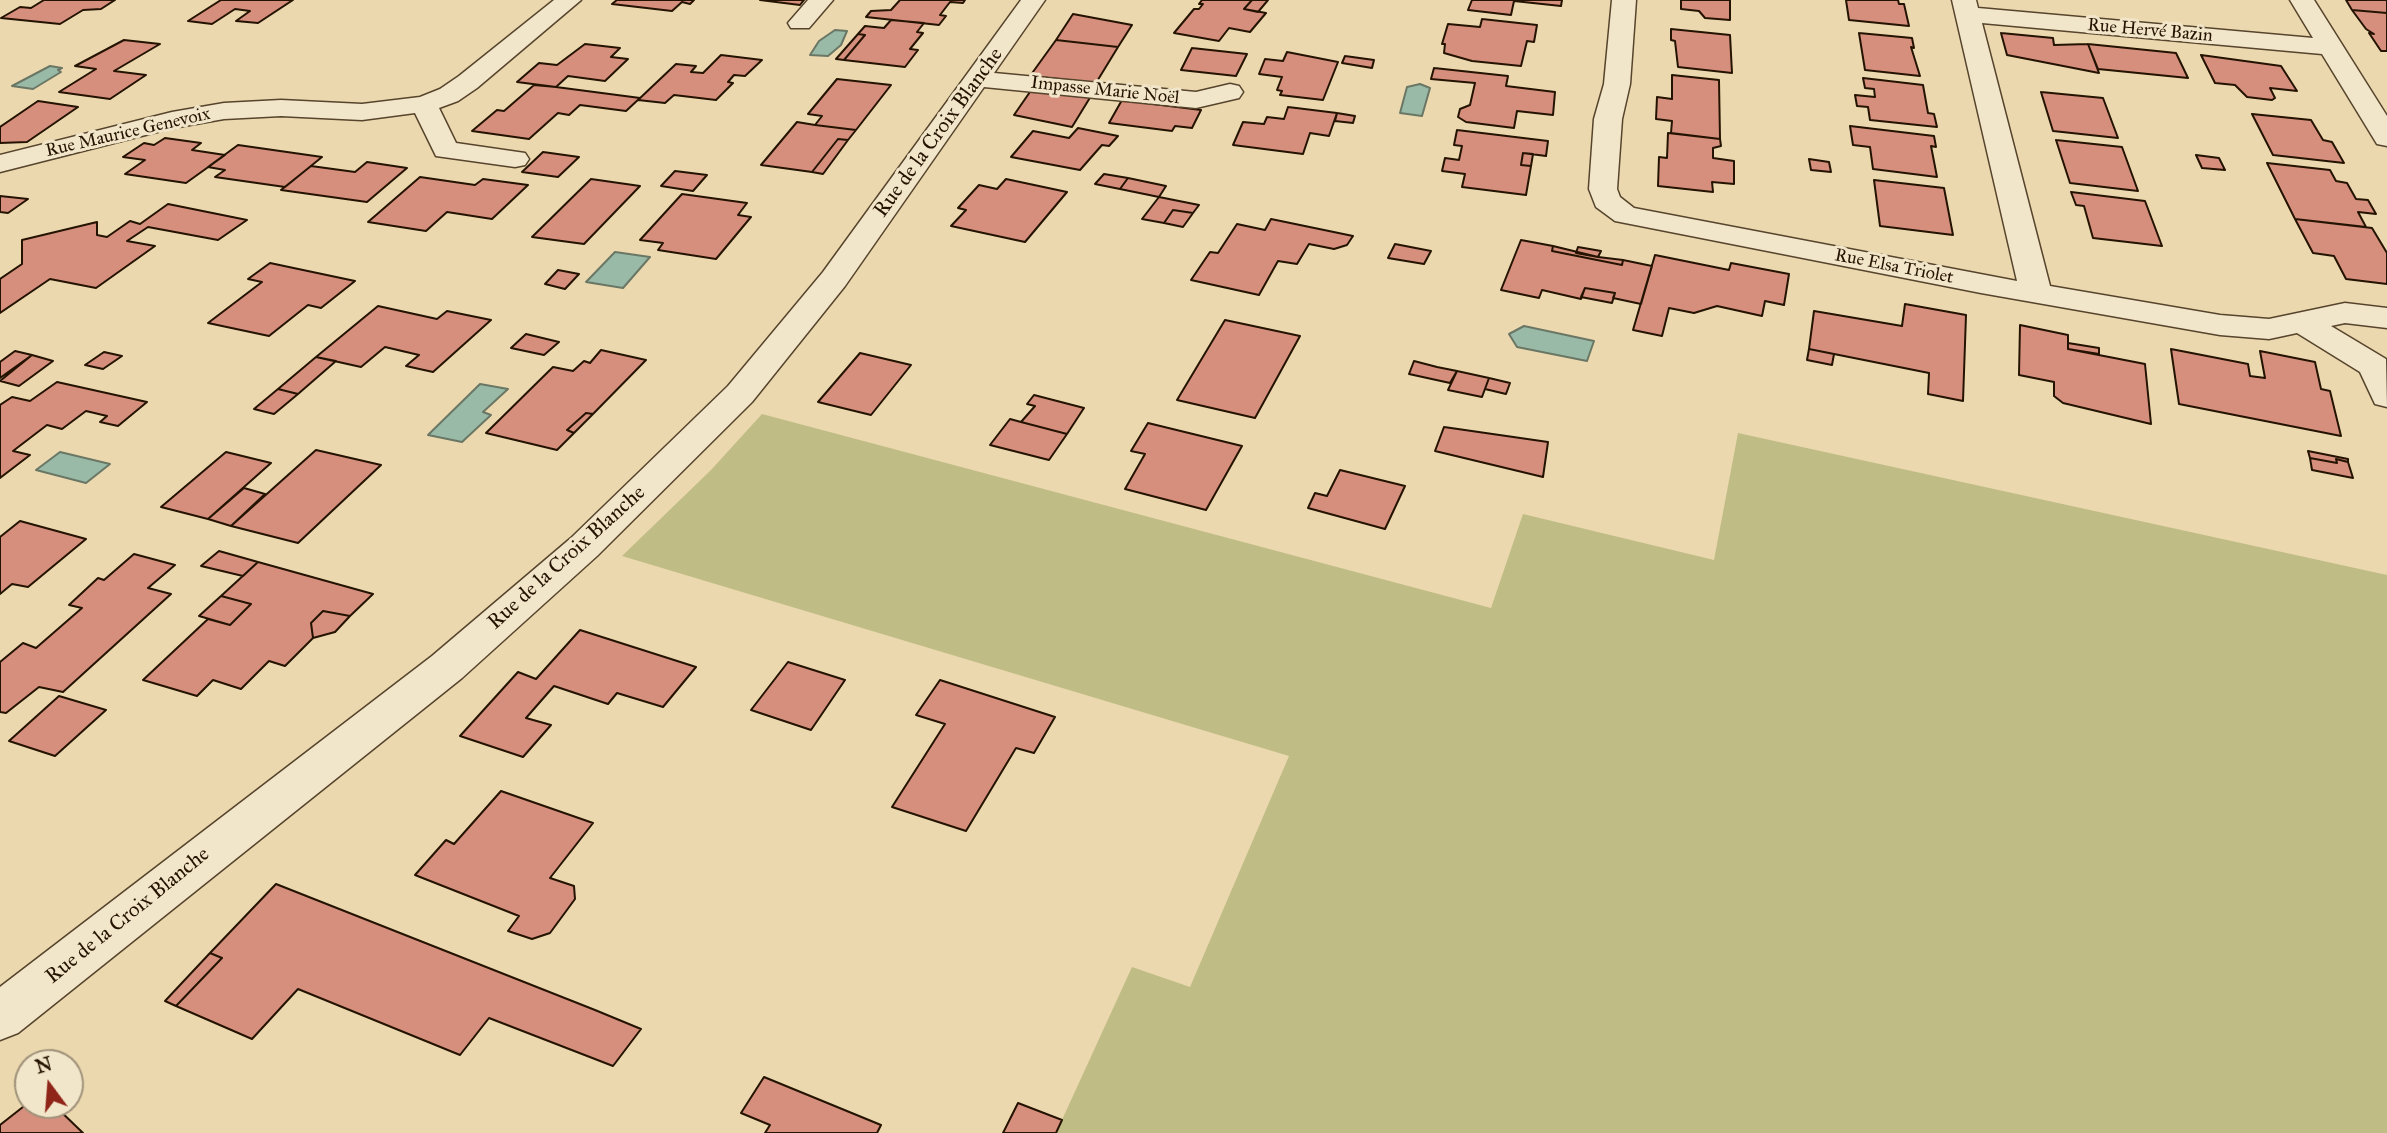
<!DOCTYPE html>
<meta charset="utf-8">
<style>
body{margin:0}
#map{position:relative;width:2387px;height:1133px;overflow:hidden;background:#ebd8ae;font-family:"IM FELL Great Primer",serif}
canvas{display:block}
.north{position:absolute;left:14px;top:1049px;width:70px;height:70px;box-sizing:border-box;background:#f2e6ca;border:2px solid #a0927a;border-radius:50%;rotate:344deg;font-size:19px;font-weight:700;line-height:28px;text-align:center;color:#241301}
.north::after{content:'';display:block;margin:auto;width:24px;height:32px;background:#8f2418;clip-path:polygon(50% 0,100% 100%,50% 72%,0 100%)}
</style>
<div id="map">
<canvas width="2387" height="1133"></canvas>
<div class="north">N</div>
</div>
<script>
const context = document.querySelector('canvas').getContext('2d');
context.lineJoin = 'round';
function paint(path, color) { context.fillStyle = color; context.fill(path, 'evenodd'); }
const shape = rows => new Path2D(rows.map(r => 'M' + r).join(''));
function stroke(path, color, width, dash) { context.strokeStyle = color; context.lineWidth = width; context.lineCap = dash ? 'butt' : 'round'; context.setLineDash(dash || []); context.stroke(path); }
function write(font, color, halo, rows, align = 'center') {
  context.font = font + ' "IM FELL Great Primer",serif'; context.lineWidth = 6; context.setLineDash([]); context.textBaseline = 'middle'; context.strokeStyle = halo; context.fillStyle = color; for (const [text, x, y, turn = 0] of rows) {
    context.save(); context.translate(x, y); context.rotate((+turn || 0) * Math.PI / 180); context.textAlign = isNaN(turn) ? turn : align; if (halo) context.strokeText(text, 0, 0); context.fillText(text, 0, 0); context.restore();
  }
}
paint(shape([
 [762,414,1491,608,1523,514,1714,560,1738,433,2387,575,2387,1133,1056,1133,1132,967,1190,987,1289,756,622,556,711,470]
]), '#c0bc85');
const water = shape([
 [835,30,847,31,841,45,828,56,810,55,819,41,835,30],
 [50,66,62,68,58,70,61,72,33,89,12,86,50,66],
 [1420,84,1430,88,1422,116,1400,113,1407,87,1420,84],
 [615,252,650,257,623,288,586,282,615,252],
 [1524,326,1594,341,1587,361,1517,347,1509,334,1524,326],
 [480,384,508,389,483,412,491,415,462,442,428,435,480,384],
 [60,452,110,464,86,483,36,470,60,452]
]);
paint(water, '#99baa7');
stroke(water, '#6a7765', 2);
const building = shape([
 [44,0,115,0,101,9,83,10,60,24,1,18,20,7,31,8,44,0],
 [221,0,293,0,258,23,236,21,250,11,235,9,212,24,188,21,221,0],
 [617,0,694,0,690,4,682,2,672,11,612,4,617,0],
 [760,0,804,0,800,5,760,0],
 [900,0,965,0,963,3,950,2,940,15,946,16,939,25,866,17,871,11,891,10,900,0],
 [1202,0,1252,0,1244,9,1266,13,1250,32,1229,28,1219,41,1174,33,1194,9,1199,9,1203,4,1199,4,1202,0],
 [1252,0,1268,0,1258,12,1244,9,1252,0],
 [1562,0,1561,6,1514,1,1511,15,1468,10,1472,0,1562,0],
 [1681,0,1730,0,1730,20,1705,18,1699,11,1681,9,1681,0],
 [1846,0,1898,0,1899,4,1904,4,1909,26,1849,20,1846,0],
 [2346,0,2387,0,2387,13,2352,10,2346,0],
 [2352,10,2387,13,2387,51,2381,51,2369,33,2374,34,2366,29,2352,10],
 [1073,14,1132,25,1118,47,1056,40,1073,14],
 [1482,19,1537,25,1534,42,1527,41,1521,66,1472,61,1444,53,1445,44,1442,44,1448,24,1480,27,1482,19],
 [891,20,924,23,917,32,923,33,910,49,918,50,905,67,844,60,865,35,858,34,865,26,884,28,891,20],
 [1671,29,1730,35,1732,73,1678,67,1675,41,1671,40,1671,29],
 [1859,33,1912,38,1914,48,1911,47,1920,76,1865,70,1859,33],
 [2001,33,2053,38,2054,45,2088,44,2099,73,2007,55,2001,33],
 [858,34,865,35,844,60,836,59,858,34],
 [124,40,160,44,114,71,146,75,110,99,59,92,96,69,75,66,124,40],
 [1056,40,1118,47,1096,83,1030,76,1056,40],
 [585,44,620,48,611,57,628,59,605,81,568,76,556,87,517,82,539,63,557,65,585,44],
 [2088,44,2176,53,2188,78,2098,69,2088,44],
 [1192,48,1247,54,1236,76,1181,70,1192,48],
 [1287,52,1338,62,1323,100,1280,95,1282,91,1277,90,1282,77,1259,74,1265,59,1283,61,1287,52],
 [721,55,762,60,745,76,734,75,728,82,733,83,716,100,674,95,665,103,638,100,676,64,696,66,691,72,703,73,721,55],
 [2201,55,2281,66,2297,91,2270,88,2275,98,2272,100,2247,97,2235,85,2215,83,2201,55],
 [1345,56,1374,60,1372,68,1342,63,1345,56],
 [1434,68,1508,76,1506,86,1555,92,1553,115,1517,111,1514,128,1466,122,1458,117,1460,109,1470,105,1475,83,1431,79,1434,68],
 [1672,75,1719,80,1720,139,1671,133,1672,121,1656,119,1657,97,1672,99,1672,75],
 [1863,78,1923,85,1928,113,1934,114,1937,127,1870,120,1868,107,1857,106,1855,95,1875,97,1874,89,1865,88,1863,78],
 [837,79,891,85,856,130,815,125,822,116,808,114,837,79],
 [534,85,556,87,640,98,626,111,580,105,569,115,558,113,529,139,472,131,497,110,504,111,534,85],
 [1032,89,1091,96,1072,127,1014,115,1032,89],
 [2041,92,2103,98,2118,138,2053,131,2041,92],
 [1122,100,1201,110,1192,128,1175,126,1172,131,1109,123,1122,100],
 [38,101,78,107,27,142,0,143,0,127,38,101],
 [1288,107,1337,113,1329,136,1310,133,1303,154,1233,145,1243,122,1264,124,1267,117,1284,119,1288,107],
 [1337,113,1355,116,1353,123,1335,121,1337,113],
 [2252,114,2311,120,2323,140,2332,142,2344,163,2273,155,2252,114],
 [797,122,815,125,856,130,848,140,838,139,812,172,761,165,797,122],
 [1850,126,1934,136,1936,147,1931,146,1937,177,1873,169,1870,147,1853,145,1850,126],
 [1078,128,1118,136,1109,146,1102,145,1080,170,1011,157,1033,131,1069,138,1078,128],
 [1457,130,1548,141,1546,156,1523,153,1521,165,1531,166,1526,195,1462,187,1465,174,1442,171,1445,158,1459,160,1462,146,1454,145,1457,130],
 [1668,133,1720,139,1721,146,1713,148,1713,158,1734,161,1734,184,1712,182,1713,192,1658,186,1659,157,1667,158,1668,133],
 [165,138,201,143,192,150,225,155,186,183,125,174,145,160,123,157,144,143,154,145,165,138],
 [838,139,848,140,823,174,812,172,838,139],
 [2056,140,2122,147,2138,191,2070,183,2056,140],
 [238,145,322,157,285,187,215,177,225,170,208,167,238,145],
 [543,152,579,157,558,177,522,172,543,152],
 [1523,153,1533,154,1531,166,1521,165,1523,153],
 [2196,155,2219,158,2225,170,2202,168,2196,155],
 [1809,159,1829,162,1831,172,1811,170,1809,159],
 [367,162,407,168,367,202,281,190,311,166,355,172,367,162],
 [2267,163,2330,170,2336,181,2347,183,2356,199,2368,200,2376,214,2358,212,2366,227,2295,219,2267,163],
 [675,171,707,175,693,191,661,186,675,171],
 [1104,174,1128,178,1120,189,1095,184,1104,174],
 [420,177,475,185,483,179,528,185,492,219,447,212,426,231,368,222,420,177],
 [1128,178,1166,186,1159,197,1120,189,1128,178],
 [591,179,640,186,584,244,532,237,591,179],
 [1006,179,1067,192,1025,242,951,226,966,210,958,208,979,185,997,189,1006,179],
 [1874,180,1944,188,1953,235,1880,226,1874,180],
 [2071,192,2145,201,2162,246,2093,238,2084,206,2076,205,2071,192],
 [682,194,747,203,738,215,751,217,716,259,658,250,663,243,640,240,682,194],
 [0,196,28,199,8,213,0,212,0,196],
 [1159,197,1199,205,1193,213,1173,210,1164,223,1142,219,1159,197],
 [168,204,247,220,218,240,148,227,127,241,155,246,96,288,50,279,0,313,0,279,22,264,22,240,97,222,97,235,107,237,130,221,140,224,168,204],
 [1173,210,1193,213,1183,227,1164,223,1173,210],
 [1271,219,1353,236,1347,245,1334,249,1309,244,1297,264,1278,261,1259,295,1191,280,1210,252,1218,253,1237,224,1265,230,1271,219],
 [2295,219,2372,228,2387,253,2387,284,2346,279,2334,256,2313,253,2295,219],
 [1521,240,1553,246,1552,251,1622,265,1623,260,1652,266,1641,304,1613,298,1615,293,1585,288,1581,299,1542,290,1539,298,1501,290,1521,240],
 [1395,244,1431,251,1424,264,1388,258,1395,244],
 [1553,246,1598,257,1623,260,1622,265,1552,251,1553,246],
 [1578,247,1601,251,1598,257,1576,253,1578,247],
 [1655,255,1729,270,1731,263,1789,274,1784,305,1765,301,1762,316,1717,306,1694,313,1669,308,1662,336,1633,330,1655,255],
 [270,263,355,281,321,308,308,305,269,336,208,323,262,282,248,279,270,263],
 [558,270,579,274,565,289,545,284,558,270],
 [1585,288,1615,293,1612,303,1581,297,1585,288],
 [1905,304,1966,315,1963,401,1928,394,1929,373,1809,349,1814,311,1902,326,1905,304],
 [378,306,437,319,447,311,491,320,433,372,406,366,419,355,385,347,361,367,316,357,378,306],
 [1225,320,1300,336,1255,418,1177,400,1225,320],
 [2020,325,2068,335,2068,349,2145,364,2151,424,2063,403,2054,396,2054,382,2019,375,2020,325],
 [526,334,559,342,544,355,511,348,526,334],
 [2068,343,2099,348,2099,354,2068,349,2068,343],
 [1809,349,1834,354,1832,365,1807,360,1809,349],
 [2171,349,2248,364,2250,376,2265,378,2260,351,2315,362,2321,389,2330,391,2341,436,2179,404,2171,349],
 [601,350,646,360,593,414,586,413,567,430,574,433,557,450,486,433,553,367,573,371,584,361,590,363,601,350],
 [15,351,32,355,0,378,0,362,15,351],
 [104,352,122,356,103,369,85,365,104,352],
 [860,353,911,365,871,415,818,402,860,353],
 [32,355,53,361,19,386,0,381,32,355],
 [316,357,336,361,298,394,278,389,316,357],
 [1414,361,1437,367,1457,371,1450,383,1409,374,1414,361],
 [1457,371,1489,378,1482,397,1448,390,1457,371],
 [1489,378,1510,383,1506,394,1485,389,1489,378],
 [57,382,147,402,118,426,100,422,107,416,86,411,62,429,47,425,13,451,30,455,0,478,0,405,12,397,30,401,57,382],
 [278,389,298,394,274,414,254,409,278,389],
 [1034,395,1084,408,1067,434,1021,422,1035,406,1027,404,1034,395],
 [586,413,593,414,574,433,567,430,586,413],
 [1010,419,1021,422,1067,434,1049,460,990,445,1010,419],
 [1148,423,1242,446,1206,510,1125,489,1145,454,1131,451,1148,423],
 [1444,427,1548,442,1543,477,1435,451,1444,427],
 [316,450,381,465,298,543,231,526,316,450],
 [2308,451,2348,459,2348,462,2336,459,2337,463,2310,458,2308,451],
 [226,452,271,463,208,519,161,507,226,452],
 [2310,458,2337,463,2336,459,2348,462,2353,478,2312,470,2310,458],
 [1340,470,1405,486,1385,529,1308,508,1315,493,1327,496,1340,470],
 [244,488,265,494,231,526,208,519,244,488],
 [20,521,86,539,28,587,12,584,0,594,0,537,20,521],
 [219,551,258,562,243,576,201,566,219,551],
 [134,554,175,565,148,588,171,594,63,692,39,687,6,713,0,712,0,662,23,643,36,648,82,608,69,605,98,578,104,580,134,554],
 [258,562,373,594,350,616,323,611,311,623,313,638,285,666,269,661,241,689,213,680,197,696,143,680,208,619,230,625,251,604,221,596,258,562],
 [221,596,251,604,230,625,199,616,221,596],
 [323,611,350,616,335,632,313,638,311,623,323,611],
 [580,630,696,667,663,707,617,693,608,704,554,686,526,718,551,725,523,757,460,736,518,672,536,679,580,630],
 [788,662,845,680,811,730,751,710,788,662],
 [940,680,1055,717,1034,753,1016,748,966,831,892,807,945,724,916,715,940,680],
 [59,696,106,710,55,756,9,741,59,696],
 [501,791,593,823,550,878,574,886,575,899,550,933,532,939,508,931,519,916,415,875,446,840,454,844,501,791],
 [276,884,595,1010,641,1029,613,1066,489,1018,460,1055,298,989,252,1039,176,1006,222,958,210,953,276,884],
 [210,953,222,958,176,1006,165,1001,210,953],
 [764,1077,881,1125,877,1133,765,1133,770,1125,741,1113,764,1077],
 [28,1103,54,1105,83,1133,0,1133,0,1125,28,1103],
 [1018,1103,1062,1120,1056,1133,1003,1133,1018,1103]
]);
paint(building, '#d68f7d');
stroke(building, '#241301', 2);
const street = shape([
 [554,0,581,0,477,88,458,101,439,108,456,143,525,153,529,159,525,165,515,167,436,156,415,113,362,120,281,116,224,119,173,128,0,172,0,155,172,112,224,103,281,100,362,104,420,97,440,89,459,76,554,0],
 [808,0,833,0,809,28,791,28,788,23,808,0],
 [1021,0,1045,0,994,73,1196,92,1230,84,1239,86,1243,92,1239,98,1196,108,984,87,845,286,752,402,597,556,462,678,18,1033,0,1040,0,987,432,656,571,538,728,386,823,272,1021,0],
 [1612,0,1636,0,1630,84,1622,119,1617,189,1620,197,1634,208,2017,281,1952,0,1976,0,1978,8,2313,38,2290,0,2314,0,2387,116,2387,146,2377,144,2322,54,1982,23,2050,286,2220,315,2269,319,2345,303,2387,308,2387,328,2345,323,2331,326,2386,359,2387,407,2375,404,2360,372,2297,333,2269,339,2220,335,1981,293,1615,221,1596,207,1589,189,1594,119,1604,84,1612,0]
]);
stroke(street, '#56442c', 3);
paint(street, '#f2e6ca');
write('18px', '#241301', '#f2e6ca', [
 ["Rue Hervé Bazin",2150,31,5],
 ["Impasse Marie Noël",1105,91,6],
 ["Rue Maurice Genevoix",128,133,-13],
 ["Rue Elsa Triolet",1894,267,11]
]);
write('21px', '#241301', '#f2e6ca', [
 ["Rue de la Croix Blanche",939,133,-54],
 ["Rue de la Croix Blanche",567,558,-42],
 ["Rue de la Croix Blanche",128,916,-39]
]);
</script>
